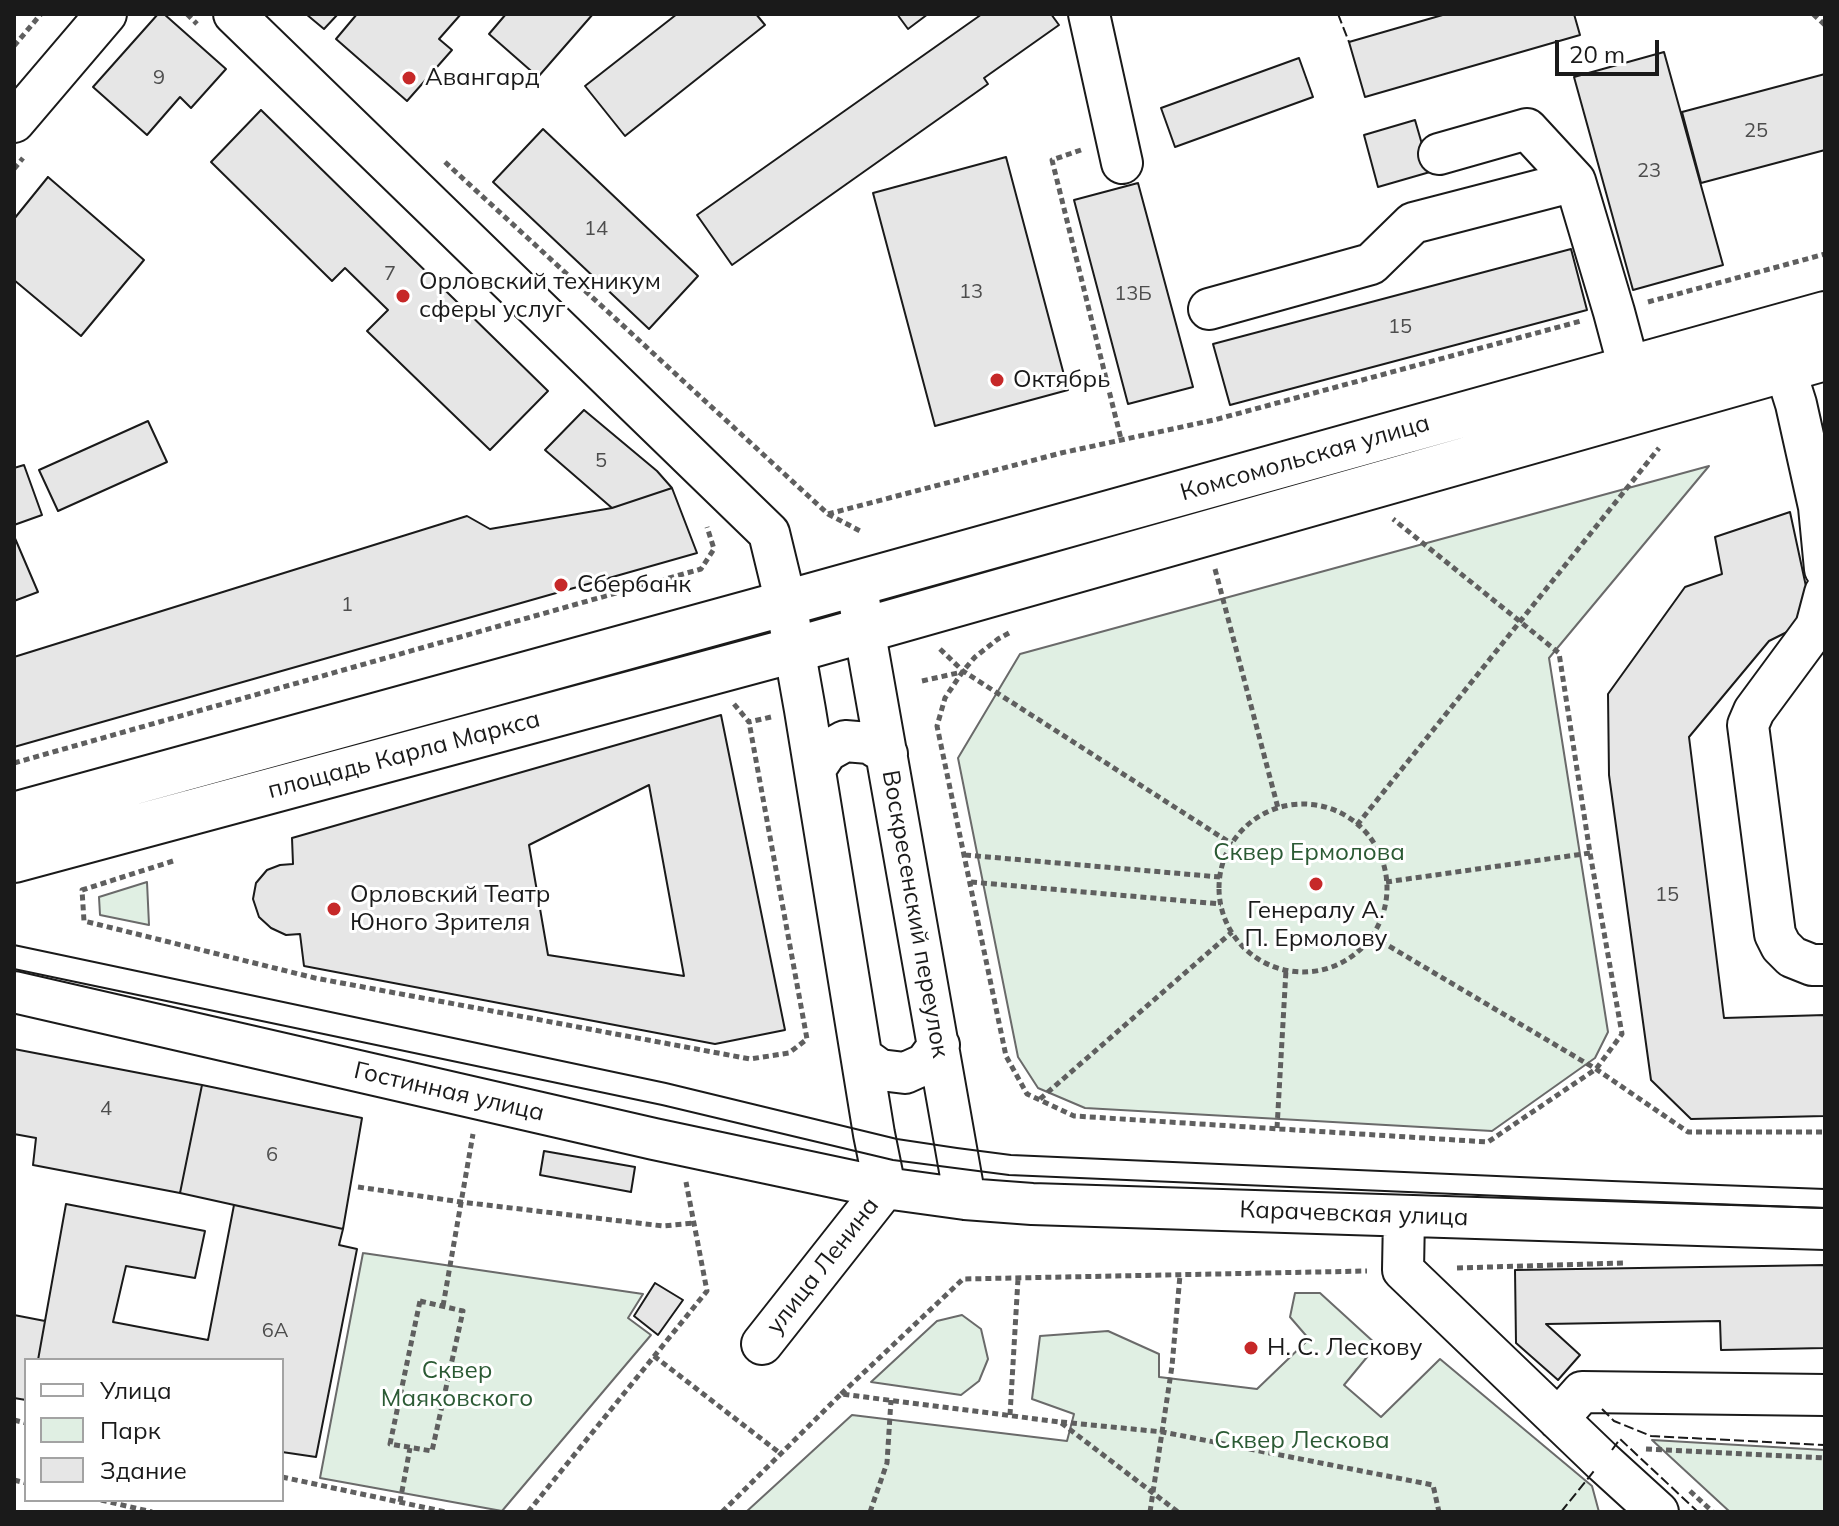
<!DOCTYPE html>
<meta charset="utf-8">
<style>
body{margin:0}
#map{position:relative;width:1839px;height:1526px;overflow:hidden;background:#fff;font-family:Mulish,sans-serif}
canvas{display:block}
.frame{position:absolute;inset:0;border:16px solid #1a1a1a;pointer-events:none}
.legend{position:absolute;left:24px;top:1358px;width:260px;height:144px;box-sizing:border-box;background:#fff;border:2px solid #a3a3a3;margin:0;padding:10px 14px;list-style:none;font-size:24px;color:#1a1a1a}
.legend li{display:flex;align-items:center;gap:16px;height:40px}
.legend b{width:40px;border:2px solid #a3a3a3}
.scale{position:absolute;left:1555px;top:40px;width:104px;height:36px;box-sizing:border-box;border:4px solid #1a1a1a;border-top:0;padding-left:10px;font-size:24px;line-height:28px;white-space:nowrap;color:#1a1a1a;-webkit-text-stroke:6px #fff;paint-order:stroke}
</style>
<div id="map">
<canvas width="1839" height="1526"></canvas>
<div class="frame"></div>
<ul class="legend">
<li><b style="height:10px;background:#fff"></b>Улица</li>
<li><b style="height:22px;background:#e0efe3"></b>Парк</li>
<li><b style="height:22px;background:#e6e6e6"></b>Здание</li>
</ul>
<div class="scale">20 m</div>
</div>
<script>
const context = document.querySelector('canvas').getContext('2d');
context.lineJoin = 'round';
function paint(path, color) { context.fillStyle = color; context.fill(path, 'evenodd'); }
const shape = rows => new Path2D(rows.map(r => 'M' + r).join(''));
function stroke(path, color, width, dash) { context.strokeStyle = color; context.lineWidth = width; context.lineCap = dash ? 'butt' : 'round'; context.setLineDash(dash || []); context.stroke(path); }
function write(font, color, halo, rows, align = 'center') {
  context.font = font + ' Mulish,sans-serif'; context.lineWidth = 6; context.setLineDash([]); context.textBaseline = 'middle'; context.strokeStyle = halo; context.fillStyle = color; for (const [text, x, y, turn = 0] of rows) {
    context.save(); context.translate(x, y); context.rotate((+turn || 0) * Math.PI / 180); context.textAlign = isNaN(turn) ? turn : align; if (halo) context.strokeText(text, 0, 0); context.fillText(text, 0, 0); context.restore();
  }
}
const green = shape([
 [1709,466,1549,658,1608,1032,1595,1058,1492,1131,1085,1108,1038,1088,1018,1057,958,758,1020,654,1709,466],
 [147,882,149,925,100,915,99,897,147,882],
 [363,1253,643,1294,628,1318,651,1335,502,1511,320,1478,363,1253],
 [1295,1293,1320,1293,1377,1345,1344,1385,1381,1417,1440,1359,1592,1486,1599,1512,746,1512,852,1415,1067,1441,1074,1414,1032,1399,1040,1336,1108,1331,1159,1354,1159,1377,1257,1389,1309,1339,1290,1317,1295,1293],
 [962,1315,981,1329,988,1359,979,1381,961,1395,871,1382,937,1321,962,1315],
 [1652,1440,1825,1450,1825,1512,1730,1512,1652,1440]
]);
paint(green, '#e0efe3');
stroke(green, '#6a6a6a', 2);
const building = shape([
 [158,14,164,14,226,69,191,108,180,97,147,135,93,87,158,14],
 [306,14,338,14,324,29,306,14],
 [357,14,461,14,439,39,452,50,407,101,336,39,357,14],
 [506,14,593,14,538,77,489,34,506,14],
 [677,14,756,14,765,25,625,136,585,86,677,14],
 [897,14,928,14,908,29,897,14],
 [982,14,1051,14,1059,25,984,78,988,84,732,265,697,215,982,14],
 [1446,14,1574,14,1580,35,1365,97,1349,42,1446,14],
 [1664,52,1723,265,1633,290,1574,77,1664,52],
 [1299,58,1313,97,1175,147,1161,108,1299,58],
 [1825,74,1825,150,1701,183,1682,112,1825,74],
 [261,110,548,391,490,450,367,331,388,310,345,268,332,281,211,162,261,110],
 [1415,120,1430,172,1378,187,1364,135,1415,120],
 [543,129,698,276,649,329,493,182,543,129],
 [1006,157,1068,390,935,426,873,193,1006,157],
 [48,177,144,260,81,336,14,280,14,219,48,177],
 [1138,183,1193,387,1128,404,1074,200,1138,183],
 [1571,249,1587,310,1230,405,1213,344,1571,249],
 [584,410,657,471,672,488,612,508,545,450,584,410],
 [148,421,167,462,58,511,39,470,148,421],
 [24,465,42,515,14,525,14,468,24,465],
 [672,488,697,553,14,747,14,657,467,516,490,529,612,508,672,488],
 [1790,512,1813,619,1769,641,1689,737,1724,1018,1825,1015,1825,1116,1691,1119,1651,1080,1609,775,1608,694,1685,587,1722,574,1715,537,1790,512],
 [14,536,38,592,14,601,14,536],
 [721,715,785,1030,715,1044,304,966,300,934,286,935,271,928,259,917,253,899,256,883,267,870,280,865,293,864,292,838,721,715],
 [649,785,684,976,548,955,529,845,649,785],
 [14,1049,202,1085,180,1193,33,1165,36,1138,14,1134,14,1049],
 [202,1085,362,1118,343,1229,180,1193,202,1085],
 [544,1151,635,1167,631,1192,540,1175,544,1151],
 [66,1204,205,1231,195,1278,126,1266,113,1322,208,1340,234,1205,343,1229,339,1245,357,1249,316,1457,282,1452,282,1360,38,1360,66,1204],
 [1825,1265,1825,1348,1721,1350,1720,1321,1546,1324,1580,1355,1558,1380,1516,1343,1515,1270,1825,1265],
 [655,1283,683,1300,658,1335,634,1316,655,1283],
 [14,1315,45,1321,38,1360,26,1360,26,1400,14,1398,14,1315]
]);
paint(building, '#e6e6e6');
stroke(building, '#1a1a1a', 2);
const minor = shape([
 [234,14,769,533,786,603,805,710,874,1134,885,1188],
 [1089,14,1122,163],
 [14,122,106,14],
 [1439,154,1527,129,1575,181,1614,312,1629,368],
 [1209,309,1371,264,1413,223,1575,181],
 [1785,369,1796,404,1819,507,1825,569],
 [856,583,965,1199],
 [1825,593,1816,627,1754,711,1748,725,1775,934,1781,946,1792,957,1812,965,1825,965],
 [815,769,827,751,845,741,869,743,887,754],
 [14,992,654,1139,885,1188,965,1199,1032,1204,1825,1229],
 [862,1057,880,1070,905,1073,925,1064,939,1045],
 [1404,1216,1403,1270,1602,1461,1658,1512],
 [762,1344,885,1188],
 [1558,1419,1582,1392,1825,1395]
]);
const major = shape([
 [14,815,786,603,1825,314],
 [14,860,794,650,1825,358]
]);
stroke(minor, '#1a1a1a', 44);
stroke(major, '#1a1a1a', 48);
stroke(shape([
 [187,14,197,24],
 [1813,14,1825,25],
 [14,46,41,14],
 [1081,150,1052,160,1121,439],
 [445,162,828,514,862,532],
 [14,169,23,158],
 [1648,302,1825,254],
 [828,514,1061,453,1214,420,1581,321],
 [1215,569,1278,808],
 [1009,633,998,639,975,657,963,671,945,698,937,726,1006,1056,1027,1094,1074,1116,1488,1142,1596,1069,1622,1034,1590,853,1559,653,1393,519],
 [940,649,963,671,1232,844],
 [922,681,962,672],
 [734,704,749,722,771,717],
 [14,763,701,569,714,549,707,527],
 '1219 888a84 84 0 1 1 168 0a84 84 0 1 1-168 0Z',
 [1357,825,1659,448],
 [965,855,1220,877],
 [173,861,82,890,84,921,315,978,750,1059,789,1053,807,1039,749,722],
 [971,882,1221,904],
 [1386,882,1590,853],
 [1372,936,1596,1069,1688,1132,1825,1132],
 [1040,1099,1232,932],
 [1277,1128,1286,970],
 [358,1187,461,1202,663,1226,694,1223],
 [1457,1268,1623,1263],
 [420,1301,463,1311,432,1451,390,1444,420,1301],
 [443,1306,473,1134],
 [654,1356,781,1454],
 [841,1394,963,1279,1367,1271],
 [1010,1415,1018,1279],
 [14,1420,26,1423],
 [1061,1422,1163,1432,1433,1485,1439,1512],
 [1646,1449,1825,1458],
 [282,1477,446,1512],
 [14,1480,26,1483],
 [1690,1491,1713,1512],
 [101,1500,152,1512],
 [400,1502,410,1448],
 [528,1512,707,1291,686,1182],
 [722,1512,841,1394,1060,1422,1178,1512],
 [870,1512,887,1463,891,1400],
 [1150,1512,1172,1366,1180,1275]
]), '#5f5f5f', 5, [6, 4]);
stroke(minor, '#fff', 40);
stroke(major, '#fff', 44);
stroke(shape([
 [14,945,666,1083,897,1139,957,1148,1011,1155,1612,1181,1825,1189],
 [14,969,662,1105,893,1160,1009,1175,1549,1198,1825,1208]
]), '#1a1a1a', 2);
stroke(shape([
 [1338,14,1349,42],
 [1602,1409,1614,1421,1651,1436,1825,1445],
 [1612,1450,1620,1439,1698,1512],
 [1561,1512,1594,1471]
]), '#1a1a1a', 2, [10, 4]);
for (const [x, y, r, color] of [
 [409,78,8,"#c62828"],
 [403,296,8,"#c62828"],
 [997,380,8,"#c62828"],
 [561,585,8,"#c62828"],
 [1316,884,8,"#c62828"],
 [334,909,8,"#c62828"],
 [1251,1348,8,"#c62828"]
]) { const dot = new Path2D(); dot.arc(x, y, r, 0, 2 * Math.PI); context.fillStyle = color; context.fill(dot); stroke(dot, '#fff', 3); }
write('20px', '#4d4d4d', null, [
 ["9",159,78],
 ["25",1756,131],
 ["23",1649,171],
 ["14",596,229],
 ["7",390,274],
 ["13",971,292],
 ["13Б",1133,294],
 ["15",1400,327],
 ["5",601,461],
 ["1",347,605],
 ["15",1667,895],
 ["4",106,1109],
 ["6",272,1155],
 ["6А",275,1331]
]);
write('24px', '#1a1a1a', '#fff', [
 ["Авангард",425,78],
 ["Орловский техникум",419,282],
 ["сферы услуг",419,310],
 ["Октябрь",1013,380],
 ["Сбербанк",577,585],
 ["Орловский Театр",350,895],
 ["Юного Зрителя",350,923],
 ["Генералу А.",1316,911,"center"],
 ["П. Ермолову",1316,939,"center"],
 ["Н. С. Лескову",1267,1348]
], 'left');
write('24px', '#1a1a1a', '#fff', [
 ["Комсомольская улица",1305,458,-16],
 ["площадь Карла Маркса",404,755,-15],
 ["Воскресенский переулок",915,914,80],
 ["Гостинная улица",449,1092,13],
 ["Карачевская улица",1354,1214,2],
 ["улица Ленина",823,1266,-52]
]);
write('24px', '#2b5a34', '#fff', [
 ["Сквер Ермолова",1309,853],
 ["Сквер",457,1371],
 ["Маяковского",457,1399],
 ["Сквер Лескова",1302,1441]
]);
</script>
